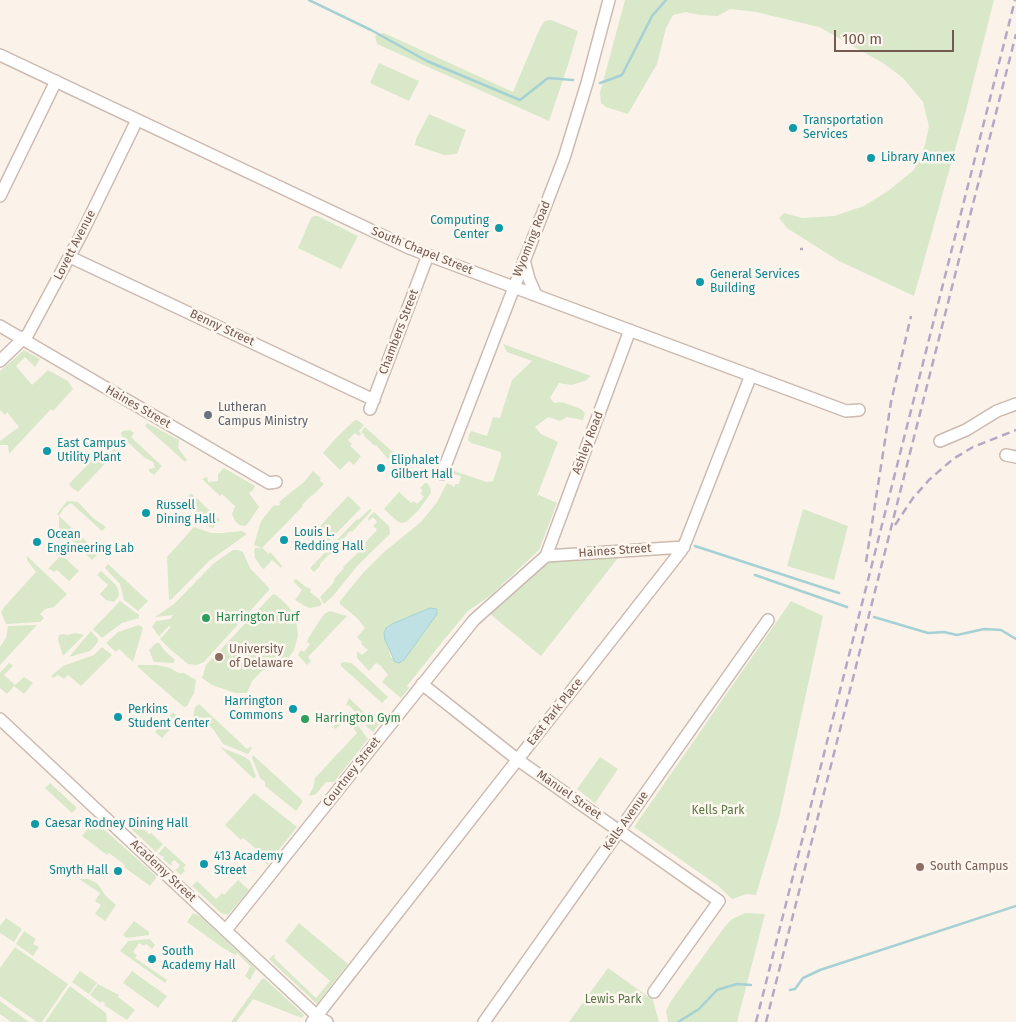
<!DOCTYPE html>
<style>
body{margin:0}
#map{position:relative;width:1016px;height:1022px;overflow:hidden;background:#fbf3ea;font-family:"Fira Sans",sans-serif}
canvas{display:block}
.scale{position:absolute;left:834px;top:30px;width:120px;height:22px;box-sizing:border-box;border:2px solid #74594f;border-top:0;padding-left:6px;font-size:15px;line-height:18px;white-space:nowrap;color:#74594f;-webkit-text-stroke:4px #fef7f0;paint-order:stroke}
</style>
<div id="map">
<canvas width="1016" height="1022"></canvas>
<div class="scale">100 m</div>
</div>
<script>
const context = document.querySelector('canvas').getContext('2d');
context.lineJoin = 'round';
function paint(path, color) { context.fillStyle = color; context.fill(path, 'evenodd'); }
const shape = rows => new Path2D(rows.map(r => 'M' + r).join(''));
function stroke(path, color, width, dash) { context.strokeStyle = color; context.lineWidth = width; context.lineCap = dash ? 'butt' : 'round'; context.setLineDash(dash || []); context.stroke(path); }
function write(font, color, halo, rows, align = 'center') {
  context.font = font + ' "Fira Sans",sans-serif'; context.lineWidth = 5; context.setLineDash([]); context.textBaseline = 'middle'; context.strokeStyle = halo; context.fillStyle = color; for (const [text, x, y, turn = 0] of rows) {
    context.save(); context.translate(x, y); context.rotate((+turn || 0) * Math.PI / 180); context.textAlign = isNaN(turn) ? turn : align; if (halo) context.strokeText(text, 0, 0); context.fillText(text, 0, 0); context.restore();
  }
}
paint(shape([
 [625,0,994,0,965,114,914,296,839,261,787,228,779,218,784,213,802,218,834,216,864,206,888,191,914,170,925,145,929,126,923,102,903,78,883,63,819,27,756,12,730,9,718,16,700,15,686,12,673,15,666,28,657,64,628,114,606,107,601,103,600,93],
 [551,20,578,31,568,65,549,121,377,44,375,36,379,34,384,33,513,92,540,28,545,21],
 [379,63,419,81,409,101,370,83],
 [429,114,466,130,457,154,444,155,415,145,416,139],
 [314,216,318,216,358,236,341,269,298,248,311,218],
 [503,344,591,376,585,381,571,385,559,383,550,398,554,403,562,402,581,409,585,413,583,420,567,417,560,421,548,417,535,427,541,434,558,442,537,496,539,495,557,503,539,550,491,595,468,611,443,641,407,686,409,688,401,698,382,682,388,675,381,666,376,663,369,671,357,658,357,651,362,655,368,650,361,644,362,642,357,637,365,628,357,618,340,604,340,601,363,573,384,552,421,522,437,502,447,483,455,487,455,484,459,484,461,476,454,474,454,471,487,482,493,481,501,457,501,452,471,443,468,440,469,435,471,431,487,436,493,417,500,418,512,380,532,361,507,352],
 [430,608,437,609,438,611,404,660,402,662,391,657,384,636,385,630,388,626],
 [24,350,40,359,35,367,25,357,16,366,32,385,48,370,68,381,73,389,53,411,51,409,9,454,8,445,0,445,0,441,19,427,7,412,5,415,0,410,0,371],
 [355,420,357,420,364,425,359,431,361,434,359,436,355,433,348,440,352,444,350,446,361,456,354,465,349,461,340,470,323,453,335,439],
 [147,423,179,440,178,448,187,460,185,462,145,426],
 [365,427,395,454,392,457,391,456,388,459,376,445,375,446,364,436,365,435,361,432],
 [130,430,134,433,131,437,162,466,154,475,149,471,149,469,155,468,153,462,145,458,122,437,121,433,123,431],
 [114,449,117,451,78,492,72,488,69,484,101,451,107,456],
 [224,468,255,486,253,490,249,493,259,507,249,522,245,526,239,525,235,521,232,514,235,506,222,494,220,496,202,479,207,477,208,482,218,481,218,474],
 [313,471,321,478,319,480,324,484,313,495,312,495,302,505,303,506,262,548,269,554,270,552,273,555,282,566,281,568,272,560,264,569,262,568,255,558,254,550,255,548,262,548,254,545,261,521,274,505,278,506,281,504,279,502,304,482],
 [425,483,427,483,430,487,431,493,418,511,406,522,402,523,397,521,384,509,399,492,411,503,414,501,417,504,424,497,420,493,423,491,420,488],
 [191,493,220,520,213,528,204,525,203,516,195,513,188,497],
 [348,496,361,508,327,543,316,533,316,531,330,515,331,516,331,514],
 [67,501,78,502,93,518,106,527,102,531,71,503,64,508,59,516,99,553,92,560,59,528,59,516,57,514],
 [370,509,372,510,365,518,352,532,350,531,330,555,329,554,320,564,320,566,314,572,310,568,357,519,358,520],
 [803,509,848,526,834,580,787,566],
 [374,512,389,526,390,534,358,565,333,596,324,604,320,597,335,581,334,579,344,568,343,567,366,545,365,543,377,530,373,526,377,522,373,517,369,521,368,518],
 [194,527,211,533,223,533,242,531,247,534,209,561,172,599,169,600,167,557],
 [67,549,73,553,67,554,64,557,79,571,69,581,57,570,54,572,50,569,47,570],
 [233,550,238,550,243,552,250,568,269,588,269,590,204,662,197,665,188,664,170,649,160,639,171,627,169,626,159,636,152,627,156,621,170,619,173,615,155,617,174,604,214,563],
 [27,556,67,594,54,607,45,609,40,614,44,618,40,622,6,624,1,612,5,606,36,572,27,560],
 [618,558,541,656,490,614,542,567,549,563,555,561],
 [108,564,148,601,138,611,124,600,120,584,105,568],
 [101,571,115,584,118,589,119,596,114,602,106,600,100,594,108,585,97,575],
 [296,579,307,588,308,587,311,590,310,592,319,599,322,604,320,606,310,608,305,606,295,600,302,590,293,581],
 [273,594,276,595,286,604,296,616,298,635,294,650,289,657,289,661,283,666,274,665,262,671,252,681,247,693,235,693,212,685,202,678,206,665],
 [120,601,139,615,139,618,122,623,102,638,93,629],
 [791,601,823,616,779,818,756,895,747,894,732,899,717,885,634,827],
 [330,611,347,616,308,657,311,661,307,665,298,655,301,650,304,652,310,644,307,642,309,637,324,614],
 [37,625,0,665,0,647,6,638,8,626],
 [139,625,143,628,133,662,119,649,116,652,106,643,118,632],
 [91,631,98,639,98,642,90,651,69,657],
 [76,633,84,635,63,656,58,640,59,635,64,634,67,635],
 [156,643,159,643,165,651,175,660,173,663,154,662,149,650],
 [102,647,112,655,81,686,68,675,64,679,58,675,53,678,51,676,63,666,94,655],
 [344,662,351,663,355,666,388,697,382,703,341,666,341,663],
 [9,663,13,666,4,675,15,685,24,677,33,683,24,694,14,686,7,694,0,688,0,673],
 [139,665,157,665,170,668,179,673,184,673,196,680,194,693,187,706,184,707,150,678,137,666],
 [349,698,370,718,378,712,384,717,373,732,368,728,350,706,346,705],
 [199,704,247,749,250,747,252,748,248,754,223,744,213,729,202,718,197,720,193,717,195,707],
 [173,712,180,719,162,738,155,732],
 [344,716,354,720,368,739,334,782,326,782,316,794,310,796,309,795,313,788,315,778,357,733,352,726,344,721,336,729,333,727],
 [220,747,245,757,250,761,256,776,254,779],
 [253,755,302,800,302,803,296,811,265,786,265,782,260,778,252,758],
 [600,757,618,769,595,803,577,789],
 [50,783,77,808,72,813,45,788],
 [254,793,297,827,267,865,265,862,267,858,243,838,241,840,225,825],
 [133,819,149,834,151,833,163,844,156,852,127,825],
 [97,823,155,875,156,878,150,886,124,867,125,865,109,853,107,855,82,836,89,827],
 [165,846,186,865,183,868,185,871,181,875,174,869,177,869,180,865,174,860,171,863,172,864,171,866,163,859,164,857,158,854],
 [79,879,88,879,97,883,106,896,116,905,105,921,95,914,101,905,95,901,100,893],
 [238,880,249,890,228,915,221,913,192,886,197,881,216,899,222,893,224,895],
 [193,913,201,917,256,969,250,980,245,976,250,967,252,968,237,953,235,955,223,948,187,922],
 [745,913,765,914,737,1022,668,1022,666,1011,671,1001,723,929,732,919],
 [6,918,22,929,14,942,0,933,0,926],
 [134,921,149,932,149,935,127,938,123,935],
 [299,923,348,964,317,1004,269,959,275,954,274,958,316,998,330,981,285,941],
 [24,931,36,939,33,944,39,947,33,956,16,944],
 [150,939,155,945,152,949,146,944,144,946,139,943,133,952,137,955,135,958,167,980,165,983,120,951,128,941],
 [15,947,68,984,42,1022,37,1022,0,996,0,968],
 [608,968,653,1000,659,1022,569,1022],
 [80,971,97,983,89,994,72,982],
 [132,971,167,996,158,1008,123,983],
 [264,978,304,1015,302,1018,253,999,236,1022,231,1022,261,980],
 [98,984,119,995,118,997,135,1010,127,1020,104,1005,105,1003,102,1001,101,1003,90,995],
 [70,986,106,1013,107,1022,45,1022],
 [0,1001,29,1022,11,1022,0,1014]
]), '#d8e8c9');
const water = shape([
 [430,608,437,609,437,614,404,660,399,663,395,662,385,640,384,633,386,628,392,624,430,608]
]);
paint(water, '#bfe1e3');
stroke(water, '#a6d1d4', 1);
stroke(shape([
 [309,0,371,30,427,61,520,100,548,78,573,80],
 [600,83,622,75,652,16,666,0],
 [695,546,839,593],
 [755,575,847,607],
 [874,617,928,633,944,632,957,635,984,629,1001,630,1016,639],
 [790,990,795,989,803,978,820,970,1016,906],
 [678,1022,699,1009,717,990,737,984,751,985]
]), '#a6d1d4', 2.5);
const minor = shape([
 [0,55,409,248,846,411,859,410],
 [0,196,56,81],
 [70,257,374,400],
 [524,260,529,279,536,295],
 [0,326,269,483,276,482],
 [0,361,28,334,81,235,137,120],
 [370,409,428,255],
 [940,441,966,430,997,411,1016,404],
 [1006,455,1016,457],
 [442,474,564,158,587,83,609,0],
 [546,556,684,547],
 [422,684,518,760,719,901,654,992],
 [0,719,317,1016,327,1022],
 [226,930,474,620,546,556,630,330],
 [312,1022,681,551,686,541,751,375],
 [484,1022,768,620]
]);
stroke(minor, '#ccbab0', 14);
stroke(minor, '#fff', 11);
stroke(shape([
 [800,249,803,249],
 [895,525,913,498,929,480,953,459,973,447,1016,430],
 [866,562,891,402,911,316],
 [756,1022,1015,0],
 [766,1022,1016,34]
]), '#b5a8c5', 2.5, [8, 5]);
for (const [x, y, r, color] of [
 [793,128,5,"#0f9aa8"],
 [871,158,5,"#0f9aa8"],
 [499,228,5,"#0f9aa8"],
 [700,282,5,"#0f9aa8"],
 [208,415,5,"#6b7280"],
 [47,451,5,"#0f9aa8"],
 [381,468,5,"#0f9aa8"],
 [146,513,5,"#0f9aa8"],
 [284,540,5,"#0f9aa8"],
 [37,542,5,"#0f9aa8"],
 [206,618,5,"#2e9e5b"],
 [219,657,5,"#8d6e63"],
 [293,709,5,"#0f9aa8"],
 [118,717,5,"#0f9aa8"],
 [305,719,5,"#2e9e5b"],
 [35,824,5,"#0f9aa8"],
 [204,864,5,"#0f9aa8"],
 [920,867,5,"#8d6e63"],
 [118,871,5,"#0f9aa8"],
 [152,959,5,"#0f9aa8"]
]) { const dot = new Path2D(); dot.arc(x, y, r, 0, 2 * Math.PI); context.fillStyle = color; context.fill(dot); stroke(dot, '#fef7f0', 2); }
write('12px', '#0d838f', '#fef7f0', [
 ["Transportation",803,121],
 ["Services",803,135],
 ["Library Annex",881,158],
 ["Computing",489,221,"right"],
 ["Center",489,235,"right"],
 ["General Services",710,275],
 ["Building",710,289],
 ["East Campus",57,444],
 ["Utility Plant",57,458],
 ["Eliphalet",391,461],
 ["Gilbert Hall",391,475],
 ["Russell",156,506],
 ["Dining Hall",156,520],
 ["Louis L.",294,533],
 ["Redding Hall",294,547],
 ["Ocean",47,535],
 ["Engineering Lab",47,549],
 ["Harrington",283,702,"right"],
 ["Commons",283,716,"right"],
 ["Perkins",128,710],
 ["Student Center",128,724],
 ["Caesar Rodney Dining Hall",45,824],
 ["413 Academy",214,857],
 ["Street",214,871],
 ["Smyth Hall",108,871,"right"],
 ["South",162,952],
 ["Academy Hall",162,966]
], 'left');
write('12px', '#74594f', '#fef7f0', [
 ["Wyoming Road",532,239,-68],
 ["Lovett Avenue",75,245,-63],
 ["South Chapel Street",422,251,22],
 ["Benny Street",222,328,25],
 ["Chambers Street",399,332,-69],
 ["Haines Street",138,407,30],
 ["Ashley Road",588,443,-69],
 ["Haines Street",615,551,-4],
 ["East Park Place",555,712,-52],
 ["Courtney Street",352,772,-52],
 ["Manuel Street",569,795,35],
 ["Kells Avenue",626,821,-55],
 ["Academy Street",163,871,43]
]);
write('12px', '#5b616d', '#fef7f0', [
 ["Lutheran",218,408],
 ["Campus Ministry",218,422]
], 'left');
write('12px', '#27864d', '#fef7f0', [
 ["Harrington Turf",216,618],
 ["Harrington Gym",315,719]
], 'left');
write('12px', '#785e54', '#fef7f0', [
 ["University",229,650],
 ["of Delaware",229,664],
 ["South Campus",930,867]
], 'left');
write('12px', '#5a7848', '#fef7f0', [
 ["Kells Park",718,811],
 ["Lewis Park",613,1000]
]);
</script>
